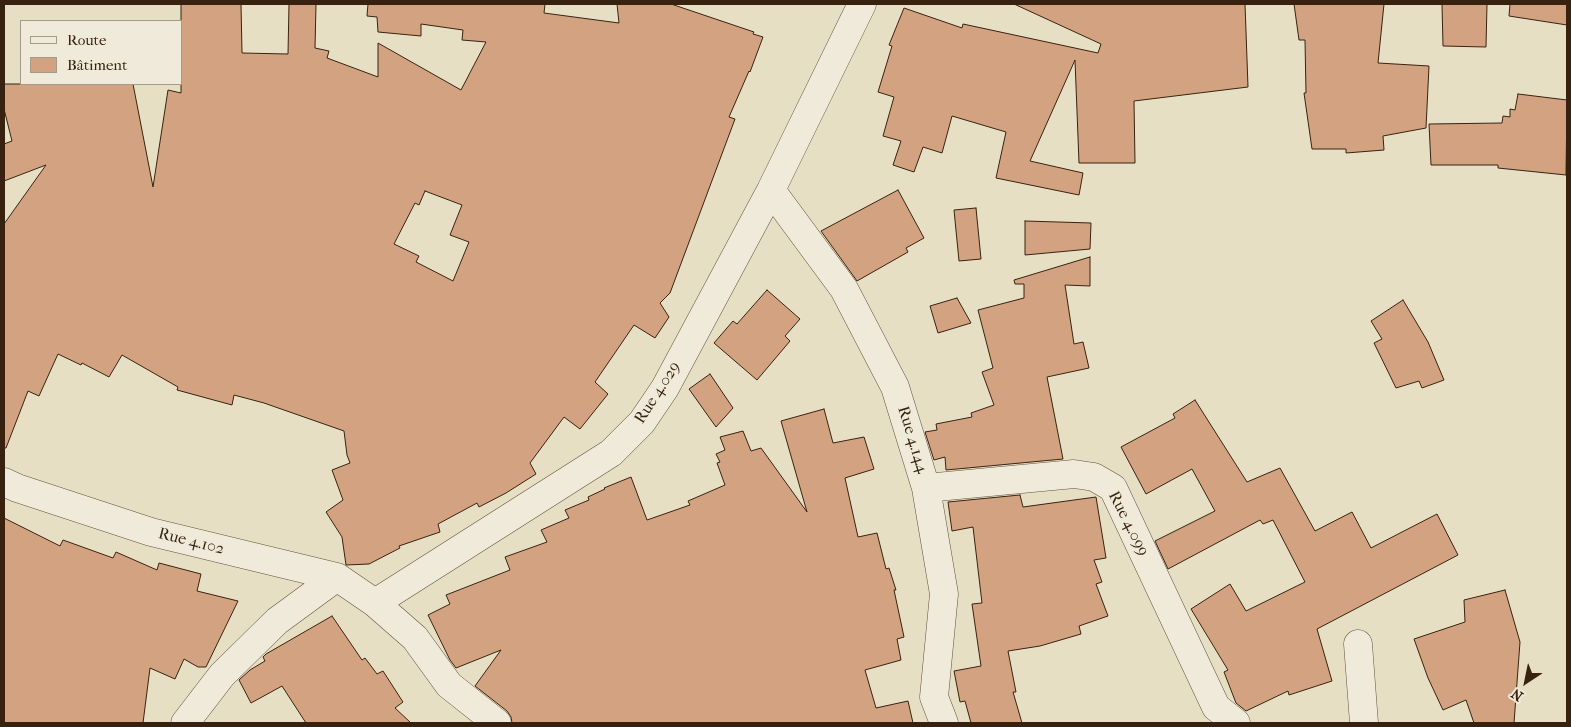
<!DOCTYPE html>
<meta charset="utf-8">
<style>
body{margin:0}
#map{position:relative;width:1571px;height:727px;overflow:hidden;background:#e7dfc4;font-family:"IM FELL French Canon",serif}
canvas{display:block}
.frame{position:absolute;inset:0;border:5px solid #38220f;pointer-events:none}
.legend{position:absolute;left:20px;top:20px;width:162px;height:65px;box-sizing:border-box;background:#efead9;border:1px solid #a69a88;margin:0;padding:6px 9px;list-style:none;font-size:15px;color:#38220f}
.legend li{display:flex;align-items:center;gap:10px;height:25px}
.legend b{width:25px;border:1px solid #a69a88}
.north{position:absolute;left:1501px;top:657px;width:50px;height:50px;-webkit-text-stroke:4px #efead9;paint-order:stroke;rotate:214deg;font-size:14px;font-weight:700;line-height:20px;text-align:center;color:#38220f}
.north::after{content:'';display:block;margin:auto;width:18px;height:22px;background:#38220f;clip-path:polygon(50% 0,100% 100%,50% 72%,0 100%)}
</style>
<div id="map">
<canvas width="1571" height="727"></canvas>
<div class="frame"></div>
<ul class="legend">
<li><b style="height:6px;background:#efead9"></b>Route</li>
<li><b style="height:14px;background:#d3a281"></b>Bâtiment</li>
</ul>
<div class="north">N</div>
</div>
<script>
const context = document.querySelector('canvas').getContext('2d');
context.lineJoin = 'round';
function paint(path, color) { context.fillStyle = color; context.fill(path, 'evenodd'); }
const shape = rows => new Path2D(rows.map(r => 'M' + r).join(''));
function stroke(path, color, width, dash) { context.strokeStyle = color; context.lineWidth = width; context.lineCap = dash ? 'butt' : 'round'; context.setLineDash(dash || []); context.stroke(path); }
function write(font, color, halo, rows, align = 'center') {
  context.font = font + ' "IM FELL French Canon",serif'; context.lineWidth = 4.5; context.setLineDash([]); context.textBaseline = 'middle'; context.strokeStyle = halo; context.fillStyle = color; for (const [text, x, y, turn = 0] of rows) {
    context.save(); context.translate(x, y); context.rotate((+turn || 0) * Math.PI / 180); context.textAlign = isNaN(turn) ? turn : align; if (halo) context.strokeText(text, 0, 0); context.fillText(text, 0, 0); context.restore();
  }
}
const building = shape([
 [181,4,241,4,242,53,288,54,289,4,316,4,315,48,329,51,327,58,378,77,378,43,461,90,486,42,462,40,463,30,421,24,421,36,378,32,377,17,367,16,368,4,545,4,544,13,619,23,617,4,671,4,754,32,753,34,763,37,750,72,749,71,729,117,735,119,670,293,660,303,669,317,655,338,634,325,595,382,608,394,580,429,564,417,530,463,536,474,506,493,479,507,477,503,438,524,440,532,399,546,400,548,369,564,346,565,342,537,326,512,343,500,332,470,350,463,347,455,344,431,264,403,234,395,232,405,177,390,178,387,122,355,109,377,82,363,81,365,58,354,39,396,28,391,6,448,4,448,4,224,46,165,4,181,4,144,12,141,4,109,4,84,133,84,153,187,168,90,181,93,181,4],
 [425,191,462,205,450,235,469,242,453,281,416,262,419,256,394,244,415,203,419,205,425,191],
 [1014,4,1245,4,1248,87,1134,101,1135,163,1079,163,1075,60,1030,161,1083,173,1079,195,996,178,1006,132,952,116,942,153,923,147,914,172,893,165,901,141,883,136,894,97,878,92,892,46,889,45,904,8,962,28,963,24,1098,53,1101,44,1014,4],
 [1294,4,1384,4,1378,63,1429,66,1426,128,1383,136,1384,150,1346,153,1346,149,1312,149,1304,93,1306,93,1305,40,1299,40,1294,4],
 [1442,4,1487,4,1486,47,1443,46,1442,4],
 [1510,4,1567,4,1567,25,1509,16,1510,4],
 [1518,94,1567,100,1566,175,1498,168,1498,165,1431,165,1429,124,1502,123,1503,116,1510,117,1510,109,1515,110,1518,94],
 [898,190,924,238,906,248,908,252,857,281,821,231,898,190],
 [976,208,981,259,959,261,954,210,976,208],
 [1025,221,1091,223,1090,249,1025,255,1025,221],
 [1090,257,1090,286,1065,285,1074,344,1083,342,1089,368,1047,377,1063,459,946,470,945,457,934,460,925,432,937,430,936,424,972,417,971,413,994,405,982,372,993,368,978,310,1024,298,1024,284,1015,284,1014,280,1090,257],
 [767,290,800,319,785,336,790,341,757,380,714,343,733,321,737,324,767,290],
 [957,298,971,323,938,333,930,306,957,298],
 [1403,300,1428,342,1444,380,1422,388,1419,381,1396,388,1374,343,1382,339,1371,321,1403,300],
 [710,374,733,408,716,427,689,389,710,374],
 [1195,400,1247,482,1280,468,1315,531,1352,512,1371,548,1437,514,1458,555,1317,629,1332,681,1289,695,1288,691,1246,711,1236,703,1224,672,1228,670,1191,609,1230,584,1246,611,1305,582,1273,520,1263,524,1260,520,1168,569,1155,541,1215,511,1192,469,1146,494,1121,447,1175,418,1173,414,1195,400],
 [824,409,833,443,864,437,874,469,845,478,858,537,877,533,886,569,889,568,896,590,894,590,904,637,897,639,901,660,865,670,876,708,908,701,913,723,512,723,511,717,507,711,475,686,501,650,456,668,450,660,428,615,450,604,446,595,510,570,505,557,547,542,541,530,569,518,565,510,589,500,588,497,605,489,604,488,631,477,647,520,690,505,688,501,725,485,717,463,720,462,716,454,725,450,720,437,743,431,751,451,761,448,807,512,781,421,824,409],
 [1020,495,1023,507,1096,497,1106,558,1094,560,1102,582,1096,584,1108,616,1079,626,1081,634,1040,646,1008,651,1016,692,1013,692,1022,723,971,723,965,701,960,702,954,671,981,666,972,604,982,603,973,527,952,531,948,502,1020,495],
 [4,518,60,546,63,540,113,558,116,552,157,570,159,563,201,574,197,591,238,601,206,667,198,667,184,659,175,679,150,668,143,723,4,723,4,518],
 [1505,590,1520,642,1514,723,1474,723,1466,700,1443,710,1428,678,1414,639,1465,622,1464,600,1505,590],
 [332,616,362,660,365,658,377,674,383,671,403,702,395,708,411,723,306,723,282,686,251,703,239,680,250,670,265,661,263,657,266,654,332,616]
]);
paint(building, '#d3a281');
stroke(building, '#38220f', 1);
const minor = shape([
 [771,190,844,289,895,387,926,488,944,594,934,697,944,723],
 [4,482,17,488,151,532,337,577,375,603],
 [926,488,1074,474,1094,477,1113,488,1216,707,1236,723],
 [1358,644,1364,723],
 [185,723,222,675,277,621,337,577],
 [497,723,449,685,415,638,375,603,611,453,642,422,665,388,771,190,862,4]
]);
stroke(minor, '#64513c', 29);
stroke(minor, '#efead9', 28);
write('16px', '#38220f', '#efead9', [
 ["Rue 4.029",658,393,-57],
 ["Rue 4.144",912,440,73],
 ["Rue 4.099",1128,524,63],
 ["Rue 4.102",191,542,14]
]);
</script>
